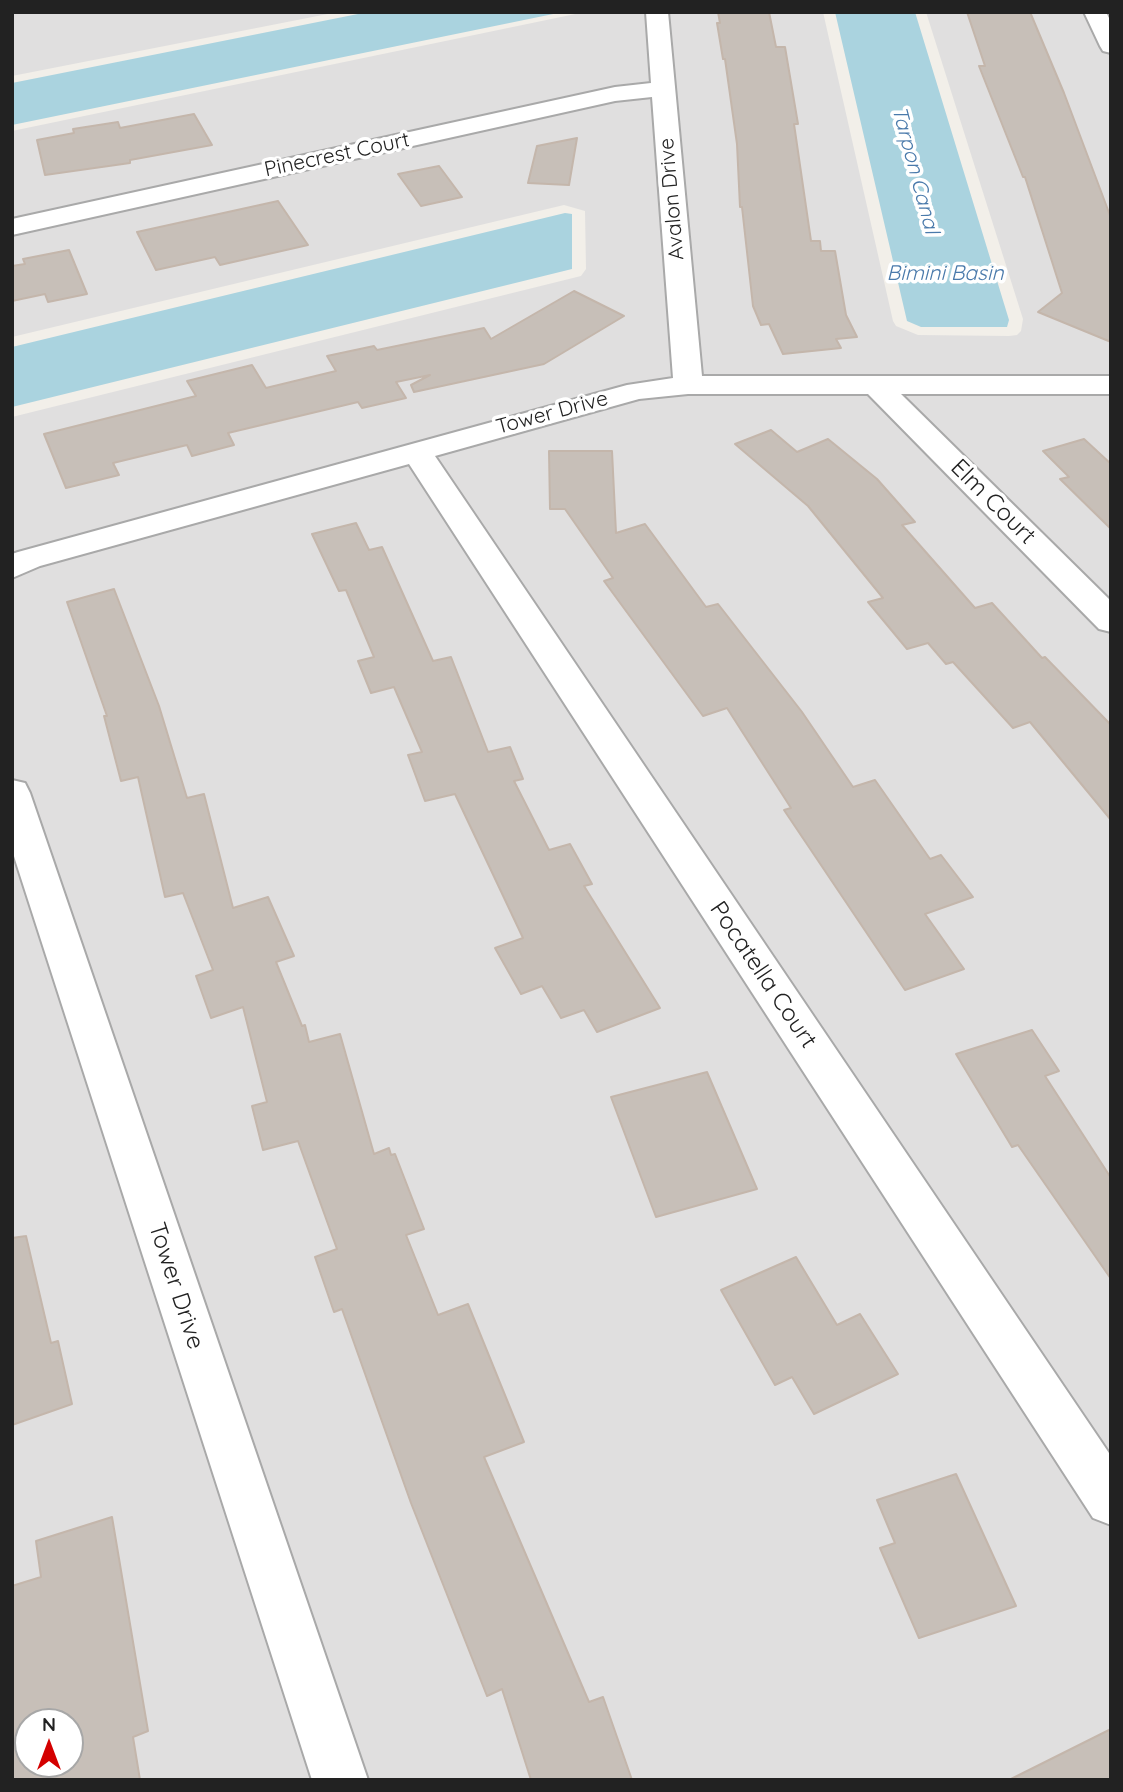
<!DOCTYPE html>
<style>
body{margin:0}
#map{position:relative;width:1123px;height:1792px;overflow:hidden;background:#f2efe9;font-family:Quicksand,sans-serif}
canvas{display:block}
.frame{position:absolute;inset:0;border:14px solid #222;pointer-events:none}
.north{position:absolute;left:14px;top:1708px;width:70px;height:70px;box-sizing:border-box;background:#fff;border:2px solid #a7a7a7;border-radius:50%;rotate:0deg;font-size:19px;font-weight:700;line-height:28px;text-align:center;color:#222}
.north::after{content:'';display:block;margin:auto;width:24px;height:32px;background:#d40000;clip-path:polygon(50% 0,100% 100%,50% 72%,0 100%)}
</style>
<div id="map">
<canvas width="1123" height="1792"></canvas>
<div class="frame"></div>
<div class="north">N</div>
</div>
<script>
const context = document.querySelector('canvas').getContext('2d');
context.lineJoin = 'round';
function paint(path, color) { context.fillStyle = color; context.fill(path, 'evenodd'); }
const shape = rows => new Path2D(rows.map(r => 'M' + r).join(''));
function stroke(path, color, width, dash) { context.strokeStyle = color; context.lineWidth = width; context.lineCap = dash ? 'butt' : 'round'; context.setLineDash(dash || []); context.stroke(path); }
function write(font, color, halo, rows, align = 'center') {
  context.font = font + ' Quicksand,sans-serif'; context.lineWidth = 7; context.setLineDash([]); context.textBaseline = 'middle'; context.strokeStyle = halo; context.fillStyle = color; for (const [text, x, y, turn = 0] of rows) {
    context.save(); context.translate(x, y); context.rotate((+turn || 0) * Math.PI / 180); context.textAlign = isNaN(turn) ? turn : align; if (halo) context.strokeText(text, 0, 0); context.fillText(text, 0, 0); context.restore();
  }
}
paint(shape([
 [12,12,338,12,12,76],
 [585,12,823,12,893,321,896,326,918,335,1009,336,1017,335,1021,331,1023,319,926,12,1111,12,1111,1780,12,1780,12,417,581,276,586,269,585,211,564,205,12,337,12,131],
 [28,1722,70,1722,70,1764,28,1764]
]), '#e0dfdf');
paint(shape([
 [368,12,563,12,12,125,12,83],
 [835,12,915,12,1009,320,1007,327,921,327,907,321],
 [565,213,572,214,572,269,12,407,12,347]
]), '#aad3df');
const building = shape([
 [718,12,769,12,776,47,785,47,798,124,794,124,811,241,820,241,821,251,835,251,846,315,857,337,836,339,841,348,783,354,769,324,761,325,753,306,742,207,740,207,737,144,725,59,723,59,717,23,720,23,718,12],
 [967,12,1030,12,1064,93,1111,218,1111,342,1038,312,1062,293,1025,177,1023,177,979,66,985,66,967,12],
 [194,114,212,145,130,160,130,163,45,175,37,140,74,133,73,129,118,122,120,128,194,114],
 [577,138,569,185,528,183,537,146,577,138],
 [439,166,462,197,421,206,398,174,439,166],
 [278,201,308,245,220,265,215,257,156,270,137,232,278,201],
 [69,250,87,294,48,302,45,294,12,301,12,266,25,264,23,259,69,250],
 [574,291,624,316,544,364,414,392,411,385,430,375,396,382,406,398,362,408,358,402,228,433,234,445,192,456,187,445,113,463,119,475,66,488,44,434,196,396,187,381,252,365,266,388,336,371,327,356,374,346,377,350,484,328,491,339,574,291],
 [771,430,797,452,828,439,877,479,915,522,902,525,975,608,992,603,1042,658,1045,657,1111,725,1111,820,1030,722,1013,728,953,662,946,664,928,643,907,649,868,602,883,598,808,506,735,444,771,430],
 [1084,439,1111,464,1111,529,1060,479,1069,477,1043,451,1084,439],
 [549,451,612,451,616,533,645,524,706,607,718,604,802,712,853,787,875,780,930,859,941,855,973,897,925,914,964,969,905,990,784,810,791,808,727,708,703,716,604,581,613,578,565,509,550,509,549,451],
 [356,523,369,550,382,547,433,661,451,657,488,752,510,747,523,779,514,781,549,850,570,844,592,884,584,886,660,1008,597,1032,584,1010,561,1018,542,986,521,994,495,948,523,938,455,794,425,801,408,755,422,752,394,687,371,693,358,661,374,657,346,590,339,591,312,534,356,523],
 [114,589,159,706,187,798,204,794,233,908,268,897,294,956,276,962,302,1026,305,1025,309,1042,340,1034,374,1154,389,1148,391,1155,395,1154,424,1229,406,1235,438,1315,468,1304,524,1442,484,1457,589,1702,603,1697,632,1780,531,1780,502,1689,487,1696,411,1503,342,1309,334,1312,315,1257,337,1249,298,1141,263,1150,252,1106,267,1102,243,1007,211,1018,196,976,213,970,183,893,165,897,138,777,121,781,104,716,107,716,67,602,114,589],
 [1032,1030,1059,1071,1045,1076,1111,1178,1111,1279,1018,1145,1012,1147,956,1054,1032,1030],
 [707,1072,757,1189,656,1217,611,1097,707,1072],
 [26,1236,51,1343,58,1341,72,1404,12,1425,12,1238,26,1236],
 [796,1257,837,1325,860,1314,898,1374,814,1414,792,1377,775,1385,721,1290,796,1257],
 [956,1474,1016,1606,919,1638,880,1548,895,1543,877,1500,956,1474],
 [112,1517,148,1731,133,1737,140,1780,12,1780,12,1586,41,1577,36,1541,112,1517],
 [28,1722,70,1722,70,1764,28,1764,28,1722],
 [1111,1729,1111,1780,1009,1780,1111,1729]
]);
paint(building, '#c7bfb8');
stroke(building, '#c4b6ab', 2);
const minor = shape([
 [646,12,668,12,702,376,1111,376,1111,394,901,394,1111,601,1111,632,1099,629,868,394,688,394,639,399,435,456,1111,1456,1111,1525,1093,1518,409,464,40,566,12,578,12,554,18,552,627,385,673,378,652,97,615,101,12,235,12,219,615,87,651,83,646,12],
 [1084,12,1106,12,1111,22,1111,53,1103,51,1100,46,1084,12],
 [12,780,25,783,30,793,368,1780,312,1780,12,850,12,780]
]);
stroke(minor, '#a9a9a9', 4);
paint(minor, '#fff');
write('21px', '#222', '#fff', [
 ["Pinecrest Court",337,155,-12],
 ["Avalon Drive",672,199,-95],
 ["Tower Drive",552,413,-15]
]);
write('italic 21px', '#4a7aab', '#fff', [
 ["Tarpon Canal",915,170,75],
 ["Bimini Basin",945,274]
]);
write('24px', '#222', '#fff', [
 ["Elm Court",993,502,45],
 ["Pocatella Court",763,975,56],
 ["Tower Drive",176,1286,72]
]);
</script>
